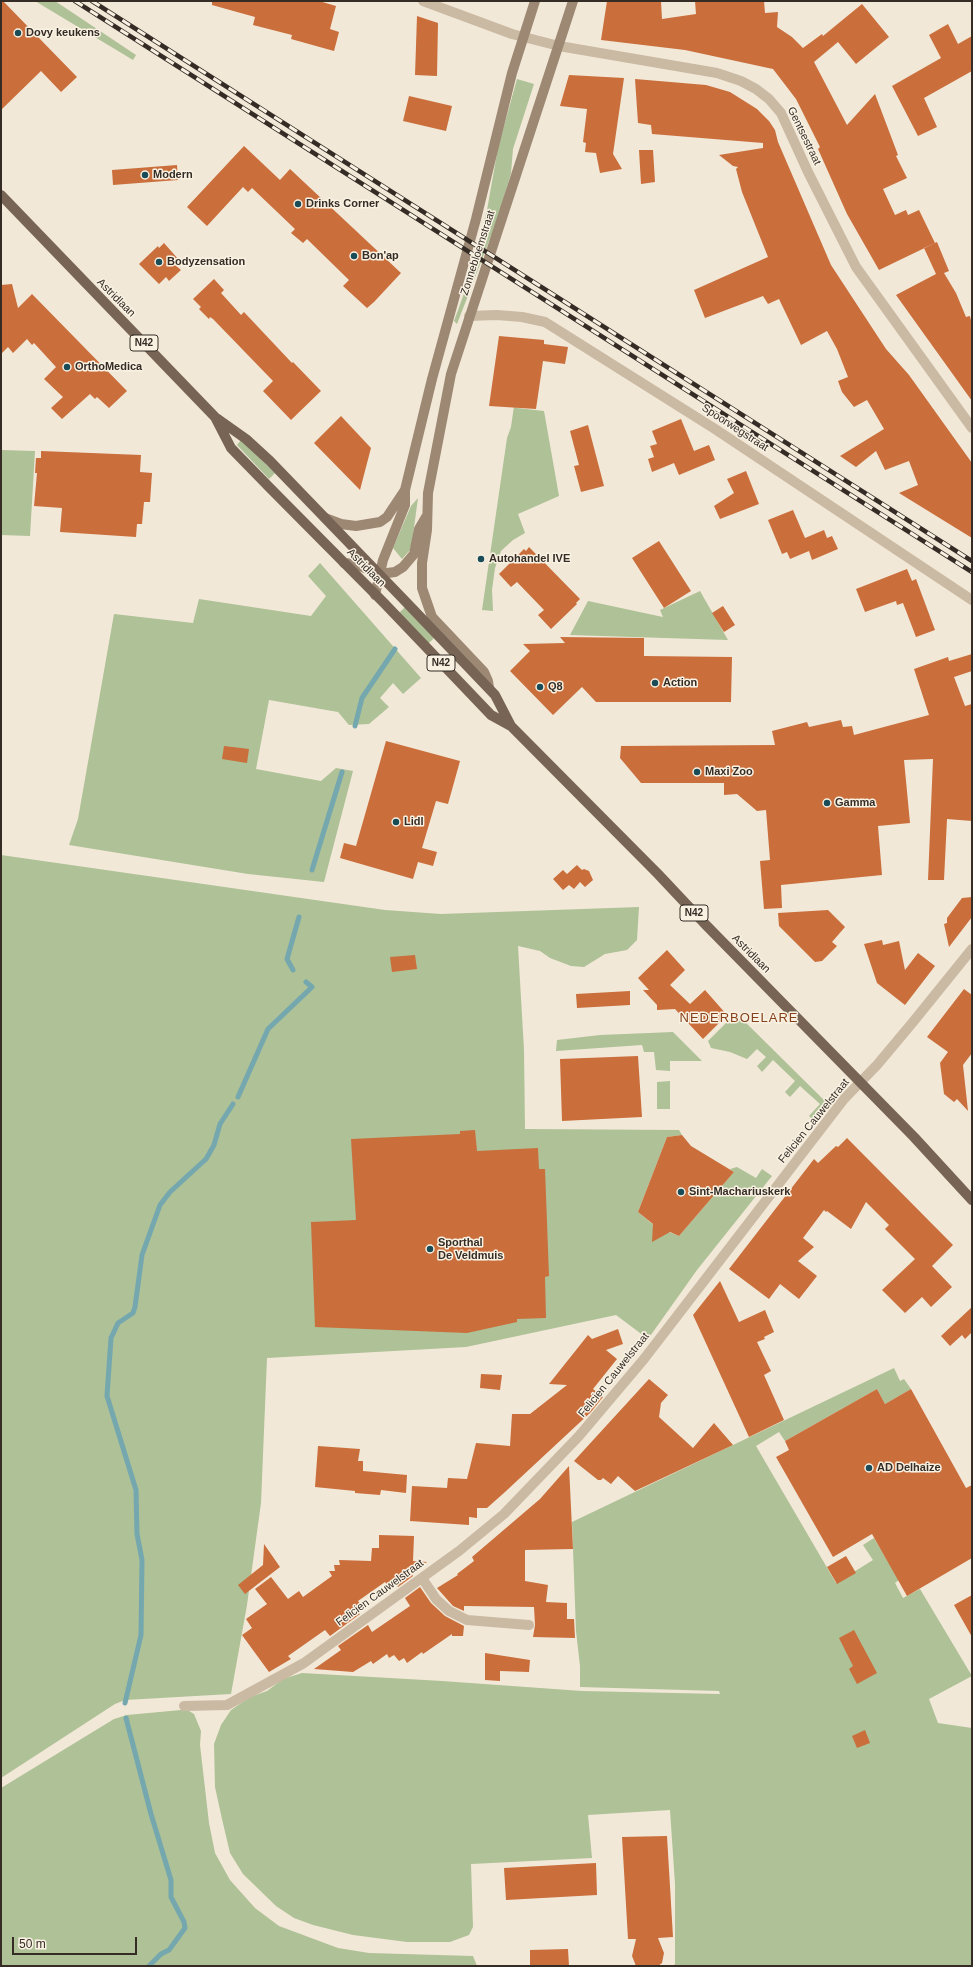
<!DOCTYPE html>
<style>
body{margin:0}
#map{position:relative;width:973px;height:1967px;overflow:hidden;background:#f2e8d7;font-family:Arial,sans-serif}
canvas{display:block}
.frame{position:absolute;inset:0;border:2px solid #342c25;pointer-events:none}
.scale{position:absolute;left:12px;top:1937px;width:125px;height:18px;box-sizing:border-box;border:2px solid #342c25;border-top:0;padding-left:5px;font-size:12px;line-height:14px;white-space:nowrap;color:#342c25;-webkit-text-stroke:3px #f9f2e3;paint-order:stroke}
</style>
<div id="map">
<canvas width="973" height="1967"></canvas>
<div class="frame"></div>
<div class="scale">50 m</div>
</div>
<script>
const context = document.querySelector('canvas').getContext('2d');
context.lineJoin = 'round';
function paint(path, color) { context.fillStyle = color; context.fill(path, 'evenodd'); }
const shape = rows => new Path2D(rows.map(r => 'M' + r).join(''));
function stroke(path, color, width, dash) { context.strokeStyle = color; context.lineWidth = width; context.lineCap = dash ? 'butt' : 'round'; context.setLineDash(dash || []); context.stroke(path); }
function write(font, color, halo, rows, align = 'center') {
  context.font = font + ' Arial,sans-serif'; context.lineWidth = 3; context.setLineDash([]); context.textBaseline = 'middle'; context.strokeStyle = halo; context.fillStyle = color; for (const [text, x, y, turn = 0] of rows) {
    context.save(); context.translate(x, y); context.rotate((+turn || 0) * Math.PI / 180); context.textAlign = isNaN(turn) ? turn : align; if (halo) context.strokeText(text, 0, 0); context.fillText(text, 0, 0); context.restore();
  }
}
paint(shape([
 [35,1,55,1,136,55,133,60],
 [517,79,534,84,513,149,511,173,498,218,457,324,454,321,466,288,487,210,498,148],
 [514,406,517,408,544,411,559,496,518,514,525,533,513,540,501,551,495,568,492,590,493,611,482,610,507,438,511,427],
 [241,440,275,473,269,479,237,445],
 [1,450,35,451,30,536,1,535],
 [418,498,412,542,410,550,402,559,393,548,411,506],
 [320,563,421,678,403,694,393,683,380,698,389,707,369,724,349,725,338,712,269,700,256,769,321,781,336,768,353,771,324,882,248,874,69,845,78,819,114,614,193,623,199,599,311,616,326,596,308,576],
 [700,591,728,640,570,635,588,601,663,617,660,610],
 [405,607,434,638,427,645,398,614],
 [1,855,385,910,441,914,639,907,637,940,627,950,605,954,584,967,571,966,550,958,540,951,518,946,524,1050,525,1129,679,1130,682,1135,667,1137,638,1212,656,1227,679,1236,734,1172,730,1169,737,1167,756,1178,762,1169,772,1176,697,1270,648,1339,616,1315,466,1347,267,1358,261,1503,247,1605,231,1694,125,1700,115,1704,1,1778],
 [736,1013,825,1101,826,1105,814,1121,809,1116,820,1104,800,1086,790,1097,785,1092,795,1081,773,1060,762,1072,757,1066,766,1057,757,1049,747,1059,730,1052,711,1048,708,1041],
 [673,1032,702,1061,670,1061,670,1071,656,1070,654,1052,644,1052,642,1045,556,1051,557,1040,600,1035],
 [670,1081,670,1109,657,1109,657,1082],
 [894,1368,900,1381,904,1379,911,1389,885,1404,877,1389,785,1441,779,1432,756,1446,836,1583,873,1560,863,1545,874,1538,899,1580,895,1583,903,1598,920,1589,972,1676,929,1699,938,1723,972,1728,972,1966,673,1966,675,1964,675,1884,670,1810,588,1815,592,1858,471,1864,473,1927,469,1935,450,1942,407,1942,353,1935,313,1925,294,1918,276,1906,243,1874,230,1853,222,1819,215,1787,214,1744,221,1725,231,1710,250,1697,267,1691,283,1679,302,1673,442,1681,582,1691,720,1694,719,1691,580,1687,580,1666,576,1631,572,1522],
 [181,1710,189,1711,194,1714,201,1731,200,1745,209,1823,215,1853,230,1880,255,1908,279,1926,338,1948,369,1953,473,1956,477,1966,1,1966,1,1788,114,1719,127,1715]
]), '#aec197');
stroke(shape([
 [355,726,362,698,395,649],
 [312,870,342,772],
 [293,970,287,959,299,917],
 [238,1097,268,1029,312,987,306,982],
 [125,1703,141,1635,142,1560,137,1534,136,1490,107,1396,111,1338,118,1323,133,1313,135,1307,142,1255,160,1205,170,1192,206,1159,214,1145,220,1124,233,1104],
 [126,1718,151,1814,171,1880,171,1897,184,1922,185,1928,169,1950,161,1954,149,1966]
]), '#75a7af', 5);
paint(shape([
 [1,1,3,1,77,77,61,92,41,71,1,110],
 [212,1,319,1,336,6,330,29,339,32,334,51,291,39,292,35,253,25,255,17,212,5],
 [607,1,661,1,662,19,696,14,695,1,764,1,765,13,778,12,777,27,792,37,803,48,822,34,823,36,862,4,889,37,856,64,838,42,814,62,847,125,875,94,898,155,896,156,907,178,883,189,895,215,906,210,908,215,919,210,935,243,879,270,847,214,818,149,820,147,796,99,773,69,685,50,601,40],
 [417,16,438,23,437,76,415,75],
 [948,24,958,44,972,36,972,71,924,98,937,127,918,136,892,86,941,58,929,35],
 [569,75,624,78,613,154,622,169,600,173,596,153,585,152,586,143,583,142,587,109,560,106],
 [635,79,706,85,730,92,757,109,769,121,775,130,778,142,831,265,886,349,909,375,972,463,972,538,899,493,918,485,909,461,885,470,876,451,856,467,840,456,884,429,867,400,854,407,842,392,838,381,848,377,837,349,827,331,801,345,779,299,768,304,763,296,705,318,694,290,768,257,742,192,736,169,738,167,733,166,719,155,763,148,763,143,652,134,651,125,638,123],
 [409,96,452,106,446,131,403,121],
 [244,146,280,180,290,169,401,273,374,302,367,308,343,286,349,280,307,239,303,243,291,233,295,229,252,188,248,192,243,187,207,226,187,207],
 [639,150,653,150,655,182,641,184],
 [177,165,178,180,113,185,112,170],
 [937,242,949,271,944,273,956,293,966,317,970,316,972,325,972,401,896,295,936,274,924,248],
 [164,243,179,260,174,264,181,270,169,281,166,277,159,284,139,264,158,246,159,248],
 [214,279,224,290,221,293,241,315,244,312,292,363,293,362,321,391,291,420,263,391,273,381,213,319,210,317,209,319,199,309,201,307,193,299],
 [12,284,18,308,32,294,127,391,109,408,97,397,95,399,90,394,62,419,51,408,63,397,44,379,56,367,34,343,32,345,27,339,13,353,8,347,1,354,1,285],
 [499,336,544,340,544,344,568,347,565,364,543,361,536,409,489,406],
 [341,416,371,448,360,490,314,443],
 [681,419,694,451,709,445,715,460,679,475,674,463,652,472,648,459,654,457,650,446,657,444,652,431],
 [588,425,604,486,581,492,574,466,579,465,570,431],
 [41,451,141,455,140,472,152,473,150,502,144,502,142,524,137,524,136,537,60,532,62,508,34,506,37,473,35,473,36,458,41,458],
 [746,471,759,504,720,519,714,506,734,493,727,479],
 [793,510,805,538,824,530,827,538,832,536,838,549,812,560,809,551,790,559,787,552,782,554,768,520],
 [659,541,691,591,664,608,632,558],
 [529,547,580,599,576,603,577,604,551,629,538,615,544,610,517,582,511,587,499,574,524,549,526,551],
 [907,569,912,581,916,579,935,630,916,637,903,603,897,605,896,601,865,612,856,589],
 [723,606,735,625,724,632,712,613],
 [560,637,644,638,644,656,732,657,731,702,596,702,582,687,553,715,510,671,530,651,523,644,565,643],
 [972,654,972,671,954,677,965,706,972,704,972,821,947,819,944,880,928,880,933,759,904,760,910,823,878,826,882,875,781,885,782,908,764,909,760,861,770,860,766,810,757,811,737,794,724,795,724,783,641,783,620,758,621,746,775,745,772,731,807,722,809,727,841,720,843,727,852,726,854,735,929,715,914,669,948,657,949,661],
 [386,741,460,761,448,804,436,801,422,848,437,852,433,866,418,862,413,879,340,858,344,843,356,846],
 [224,746,249,749,247,763,222,759],
 [577,865,582,870,584,869,589,871,593,880,585,887,580,882,574,889,569,885,563,890,553,879,563,870,567,874],
 [972,897,972,917,949,947,944,924,947,923,947,918,962,898],
 [828,910,845,927,832,942,837,946,822,961,815,962,779,926,778,913],
 [882,940,883,945,899,941,905,970,918,953,935,966,905,1005,877,983,864,944],
 [667,950,685,970,670,985,690,1004,705,990,727,1015,703,1039,675,1009,657,1010,657,1005,643,990,649,990,638,978],
 [415,955,417,969,392,972,390,957],
 [964,989,972,995,972,1053,963,1065,968,1111,957,1099,954,1102,944,1094,940,1063,948,1052,927,1037],
 [630,991,630,1005,577,1008,576,994],
 [638,1056,642,1117,562,1121,560,1059],
 [475,1130,477,1151,538,1148,539,1169,545,1169,549,1276,545,1277,546,1318,517,1319,517,1322,467,1333,315,1327,311,1222,356,1220,351,1139,460,1134,460,1131],
 [682,1135,691,1146,734,1172,679,1236,670,1232,652,1242,653,1224,638,1212,667,1137],
 [847,1138,953,1245,932,1266,952,1287,931,1307,922,1297,905,1313,882,1290,915,1259,885,1229,889,1225,866,1202,851,1229,827,1211,826,1212,824,1210,803,1238,814,1247,798,1261,817,1276,799,1299,780,1284,769,1299,729,1269,814,1159,818,1163,836,1146,838,1147],
 [720,1281,739,1322,765,1310,774,1332,764,1337,765,1339,757,1342,771,1371,764,1375,784,1420,749,1437,693,1315],
 [972,1307,972,1332,965,1339,962,1335,950,1346,941,1336],
 [618,1329,623,1344,606,1350,617,1359,593,1389,603,1397,591,1412,505,1492,487,1508,477,1508,477,1518,469,1517,469,1525,410,1521,412,1486,447,1488,448,1478,467,1479,476,1443,510,1446,512,1414,530,1414,567,1385,549,1384,588,1335,592,1339],
 [481,1374,502,1375,500,1390,480,1388],
 [649,1379,668,1395,661,1403,659,1417,693,1448,714,1423,733,1445,635,1491,618,1476,611,1484,603,1478,601,1480,598,1480,574,1461],
 [877,1389,885,1404,911,1389,966,1488,972,1485,972,1558,907,1596,872,1534,833,1557,776,1457,789,1450,785,1441],
 [318,1446,360,1449,358,1461,363,1461,363,1471,407,1475,406,1493,381,1490,380,1495,355,1493,355,1491,315,1487],
 [569,1466,573,1549,525,1550,525,1581,548,1585,546,1602,567,1603,567,1619,574,1619,575,1638,533,1637,535,1625,534,1607,464,1606,464,1611,453,1606,437,1588,458,1575,457,1574,474,1561,472,1557,540,1499],
 [379,1535,414,1536,413,1561,427,1562,411,1573,413,1576,398,1587,396,1584,390,1588,385,1582,358,1601,363,1608,358,1611,360,1614,330,1636,325,1630,288,1656,291,1659,269,1672,242,1635,252,1628,246,1619,267,1604,255,1589,271,1577,288,1599,299,1591,303,1597,332,1576,329,1571,335,1571,334,1565,340,1565,339,1560,371,1561,372,1548,379,1548],
 [264,1544,280,1567,245,1594,238,1585,263,1565],
 [846,1556,856,1573,837,1584,827,1567],
 [420,1587,431,1603,445,1616,464,1626,463,1636,452,1636,452,1634,423,1654,422,1652,407,1663,404,1658,399,1661,394,1655,389,1658,387,1654,373,1664,371,1661,353,1672,314,1669,341,1650,338,1646,368,1625,372,1632,410,1606,405,1598],
 [972,1595,972,1637,954,1605],
 [854,1630,877,1673,857,1684,849,1669,853,1666,839,1638],
 [485,1653,530,1660,529,1672,500,1671,500,1681,485,1680],
 [865,1730,870,1743,857,1748,852,1736],
 [667,1836,673,1937,658,1938,664,1953,662,1963,658,1966,636,1966,632,1956,636,1939,628,1939,622,1837],
 [596,1863,597,1895,506,1900,504,1868],
 [568,1949,569,1966,530,1966,530,1950]
]), '#ca6e3c');
stroke(shape([
 [423,1,512,34,559,46,717,73,741,81,756,89,769,99,781,113,808,172,856,267,972,428],
 [469,316,497,315,522,317,545,322,715,429,972,600],
 [422,1578,436,1599,449,1611,467,1620,529,1625],
 [184,1706,227,1705,304,1663,459,1551,504,1514,579,1436,644,1359,844,1099,877,1065,913,1022,972,949]
]), '#cab9a3', 10);
stroke(shape([
 [325,518,341,524,356,526,380,522,387,517,405,490],
 [344,563,355,564,379,574,395,572,403,567,414,554,419,529,426,517],
 [375,595,383,560,405,505,405,490,432,379,476,219,512,73,535,1],
 [489,688,488,681,484,672,432,617,422,588,422,563,427,530,428,493,451,374,573,1]
]), '#9d8874', 10);
stroke(shape([
 [1,195,215,417,246,439,270,461,407,603,495,695,511,726],
 [215,417,231,448,269,487,385,604,491,715,511,726,658,874,705,924,914,1137,972,1200]
]), '#776455', 10);
const rail = shape([
 [75,1,972,572],
 [92,1,972,561]
]);
stroke(rail, '#342c25', 4.5);
stroke(rail, '#f9f2e3', 3, [9]);
for (const [x, y, r, color] of [
 [18,33,4,"#1a4c57"],
 [145,175,4,"#1a4c57"],
 [298,204,4,"#1a4c57"],
 [354,256,4,"#1a4c57"],
 [159,262,4,"#1a4c57"],
 [67,367,4,"#1a4c57"],
 [481,559,4,"#1a4c57"],
 [655,683,4,"#1a4c57"],
 [540,687,4,"#1a4c57"],
 [697,772,4,"#1a4c57"],
 [827,803,4,"#1a4c57"],
 [396,822,4,"#1a4c57"],
 [681,1192,4,"#1a4c57"],
 [430,1249,4,"#1a4c57"],
 [869,1468,4,"#1a4c57"]
]) { const dot = new Path2D(); dot.arc(x, y, r, 0, 2 * Math.PI); context.fillStyle = color; context.fill(dot); stroke(dot, '#f9f2e3', 1.5); }
for (const [x, y, w] of [
 [144,343,28],
 [441,663,28],
 [694,913,28]
]) { const box = new Path2D(); box.roundRect(x - w / 2, y - 8, w, 16, 3); context.fillStyle = '#f9f2e3'; context.fill(box); stroke(box, '#342c25', 1); }
write('bold 10px', '#342c25', null, [
 ["N42",144,343],
 ["N42",441,663],
 ["N42",694,913]
]);
write('bold 11px', '#342c25', '#f9f2e3', [
 ["Dovy keukens",26,33],
 ["Modern",153,175],
 ["Drinks Corner",306,204],
 ["Bon'ap",362,256],
 ["Bodyzensation",167,262],
 ["OrthoMedica",75,367],
 ["Autohandel IVE",489,559],
 ["Action",663,683],
 ["Q8",548,687],
 ["Maxi Zoo",705,772],
 ["Gamma",835,803],
 ["Lidl",404,822],
 ["Sint-Machariuskerk",689,1192],
 ["Sporthal",438,1243],
 ["De Veldmuis",438,1256],
 ["AD Delhaize",877,1468]
], 'left');
write('11px', '#342c25', '#f9f2e3', [
 ["Gentsestraat",804,136,64],
 ["Zonnebloemstraat",478,253,-72],
 ["Astridlaan",116,298,45],
 ["Spoorwegstraat",735,428,33],
 ["Astridlaan",366,568,45],
 ["Astridlaan",751,954,45],
 ["Felicien Cauwelstraat",814,1121,-51],
 ["Felicien Cauwelstraat",614,1375,-51],
 ["Felicien Cauwelstraat",380,1593,-36]
]);
context.letterSpacing = '1px';
write('13px', '#86411c', '#f9f2e3', [
 ["NEDERBOELARE",739,1018]
]);
context.letterSpacing = '0px';
</script>
